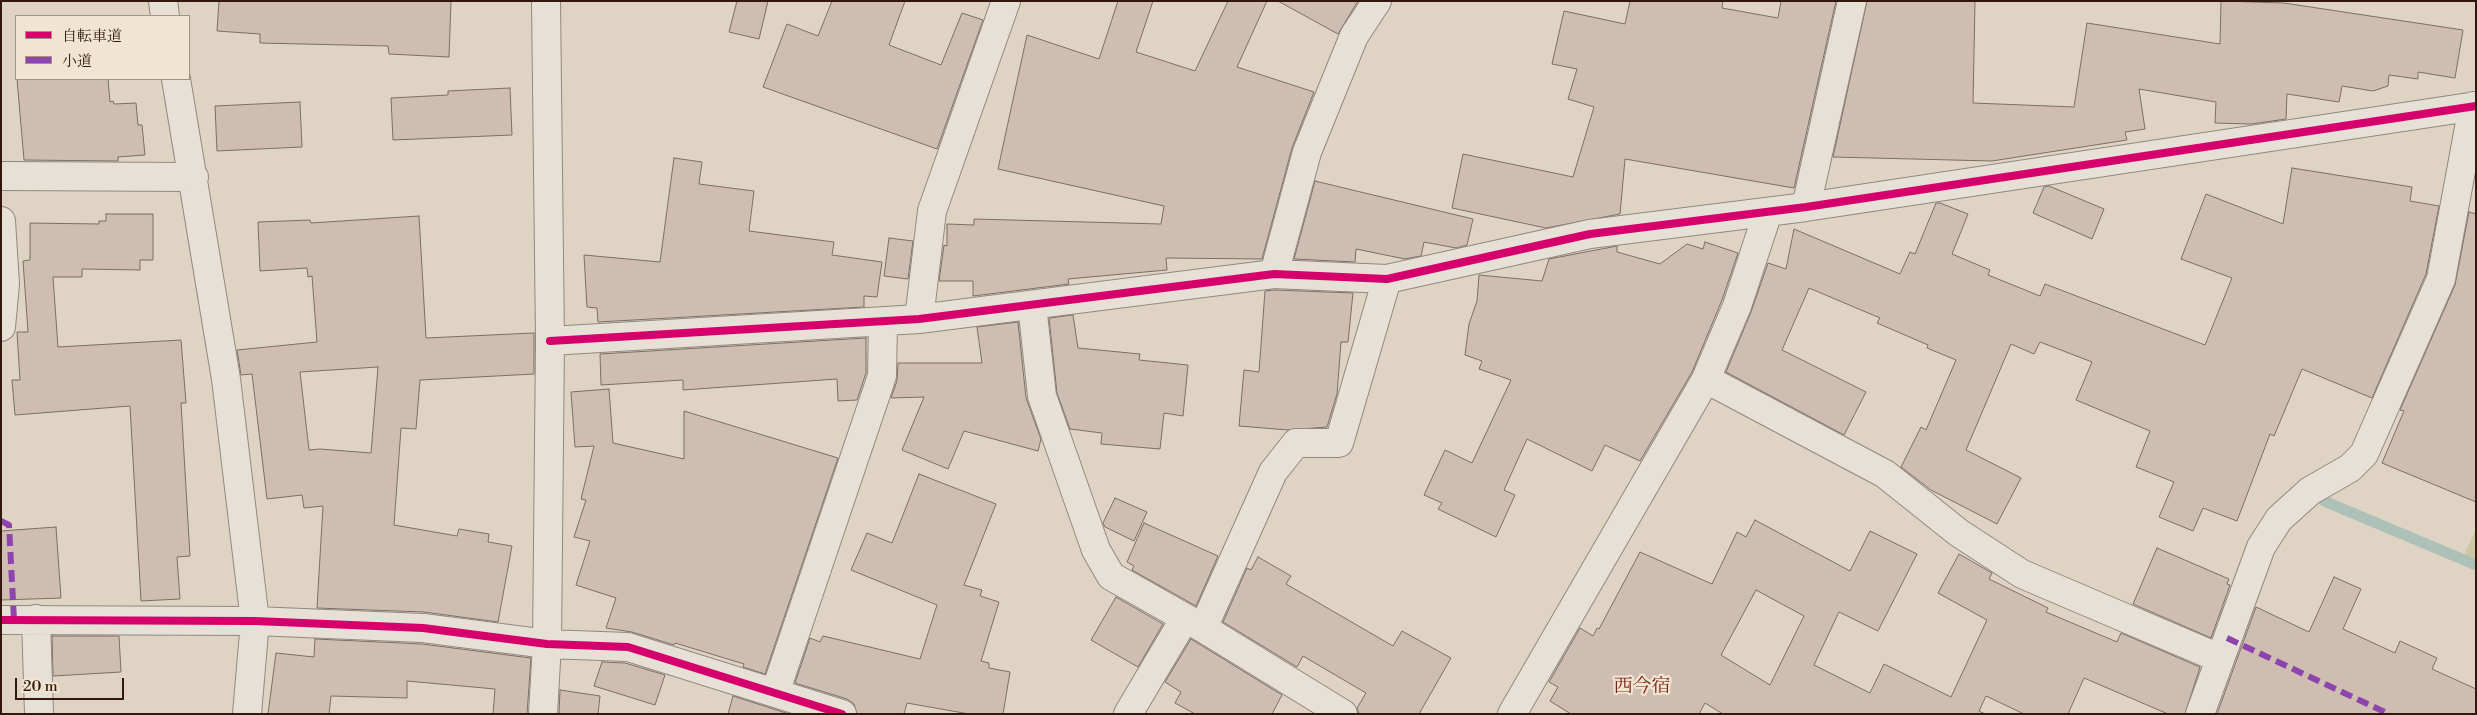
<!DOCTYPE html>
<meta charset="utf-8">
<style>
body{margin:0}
#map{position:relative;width:2477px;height:715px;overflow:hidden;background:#dfd4c3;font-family:"Libre Bodoni","Noto Serif JP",serif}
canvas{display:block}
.frame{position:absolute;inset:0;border:2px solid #32180c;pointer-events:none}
.legend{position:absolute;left:15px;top:15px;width:175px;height:65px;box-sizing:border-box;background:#f1e4d1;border:1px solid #a59282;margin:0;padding:6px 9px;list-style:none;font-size:15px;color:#32180c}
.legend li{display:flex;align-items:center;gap:10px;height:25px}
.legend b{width:25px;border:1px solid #a59282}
.scale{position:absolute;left:15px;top:678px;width:109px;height:22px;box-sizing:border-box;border:2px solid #32180c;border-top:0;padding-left:6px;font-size:15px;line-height:18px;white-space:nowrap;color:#32180c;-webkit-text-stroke:4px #f1e4d1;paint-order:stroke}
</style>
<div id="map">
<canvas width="2477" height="715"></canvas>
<div class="frame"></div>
<ul class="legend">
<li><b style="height:6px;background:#d6006c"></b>自転車道</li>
<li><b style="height:6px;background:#8e44ad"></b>小道</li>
</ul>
<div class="scale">20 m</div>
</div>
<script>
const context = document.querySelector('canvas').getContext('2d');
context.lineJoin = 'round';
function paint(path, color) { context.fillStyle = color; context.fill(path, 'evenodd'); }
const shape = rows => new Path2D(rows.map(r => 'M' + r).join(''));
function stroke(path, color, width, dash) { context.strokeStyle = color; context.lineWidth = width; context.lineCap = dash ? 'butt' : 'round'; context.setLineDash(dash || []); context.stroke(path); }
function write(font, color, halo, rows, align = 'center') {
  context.font = font + ' "Libre Bodoni","Noto Serif JP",serif'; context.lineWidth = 4.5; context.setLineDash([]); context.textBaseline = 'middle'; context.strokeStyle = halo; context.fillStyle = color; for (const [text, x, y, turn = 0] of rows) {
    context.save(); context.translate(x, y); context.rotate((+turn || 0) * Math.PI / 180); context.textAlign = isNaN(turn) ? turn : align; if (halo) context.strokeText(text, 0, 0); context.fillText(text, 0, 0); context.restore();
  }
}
paint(shape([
 [2476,530,2476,562,2463,557]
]), '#cbc7a5');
stroke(shape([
 [2324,501,2476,565]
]), '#adc1b8', 11);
const building = shape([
 [219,1,451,1,449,57,389,54,388,46,260,43,260,34,217,31,219,1],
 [737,1,768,1,759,39,729,32,737,1],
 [832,1,905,1,889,45,941,65,962,13,983,20,937,149,763,87,787,24,818,36,832,1],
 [1118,1,1153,1,1136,52,1195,71,1228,1,1267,1,1237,67,1314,92,1292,148,1262,259,1166,258,1167,270,1068,279,1069,284,973,296,973,281,939,281,944,245,947,246,947,224,974,225,974,219,1161,224,1164,206,998,169,1027,35,1099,59,1118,1],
 [1278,1,1358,1,1338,34,1278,1],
 [1630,1,1723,1,1722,8,1778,18,1781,1,1836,1,1794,188,1625,159,1620,214,1546,228,1452,208,1463,154,1573,177,1594,107,1568,99,1577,69,1552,64,1564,11,1625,24,1630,1],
 [1867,1,1975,1,1973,103,2074,107,2087,23,2220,44,2221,1,2284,3,2463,30,2455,78,2418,72,2418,79,2389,75,2388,86,2373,91,2342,86,2339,102,2287,94,2286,119,2251,124,2215,123,2216,102,2139,89,2145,129,2125,132,2127,140,1992,161,1833,157,1867,1],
 [17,79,108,79,110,102,113,101,114,104,136,103,138,125,142,125,145,155,118,157,118,161,24,160,17,79],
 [510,88,512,135,393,140,391,98,448,95,448,91,510,88],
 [300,102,302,147,217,151,215,106,300,102],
 [674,158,702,162,699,184,754,191,749,231,834,242,832,255,882,262,877,297,864,296,864,307,598,322,597,308,587,307,584,255,660,262,674,158],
 [2292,168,2412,187,2410,201,2439,206,2426,274,2372,398,2302,369,2274,436,2270,434,2237,521,2203,508,2193,531,2159,517,2174,482,2136,467,2150,431,2076,400,2092,362,2040,342,2034,354,2011,344,1966,450,2021,478,1997,524,1931,490,1901,467,1921,427,1926,430,1956,360,1927,348,1928,345,1877,323,1880,318,1809,288,1782,350,1866,392,1844,435,1726,372,1751,312,1768,263,1786,269,1794,229,1900,274,1910,252,1915,254,1936,203,1940,203,1968,214,1952,254,1990,270,1988,275,2040,296,2045,284,2205,345,2232,278,2181,259,2206,194,2283,224,2292,168],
 [1315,181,1473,219,1467,245,1456,248,1424,242,1421,256,1405,259,1356,249,1355,262,1294,259,1315,181],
 [2049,186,2104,209,2092,239,2033,213,2044,187,2049,186],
 [2469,212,2476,214,2476,502,2382,463,2404,411,2400,410,2455,285,2469,212],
 [106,214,153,214,153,260,140,260,140,270,82,269,82,277,53,277,58,347,181,340,186,403,181,403,190,556,177,557,180,599,141,601,130,406,15,415,12,380,20,380,17,332,28,332,23,261,30,260,30,223,99,224,99,221,106,221,106,214],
 [419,216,426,338,534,333,534,374,420,380,416,429,401,428,394,525,457,536,459,529,489,534,488,542,512,546,498,622,424,612,317,608,323,506,304,508,302,495,267,499,252,374,241,375,237,350,317,342,312,276,308,277,307,268,260,271,258,222,310,220,311,223,419,216],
 [378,367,371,453,320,449,309,450,300,372,378,367],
 [889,238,913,241,908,279,884,276,889,238],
 [1705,242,1738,253,1722,300,1692,372,1640,461,1605,445,1592,471,1527,439,1504,490,1515,495,1496,537,1438,509,1442,503,1424,495,1445,450,1472,463,1511,380,1479,369,1482,361,1465,355,1469,324,1477,301,1479,275,1542,281,1549,259,1617,246,1617,252,1660,264,1687,244,1703,249,1705,242],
 [1275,290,1353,293,1348,342,1341,342,1337,394,1327,427,1288,430,1239,426,1244,370,1259,372,1265,291,1275,290],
 [1073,315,1078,348,1140,354,1139,360,1188,365,1183,416,1164,413,1160,449,1101,444,1102,433,1070,429,1057,393,1049,318,1073,315],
 [1018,322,1026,398,1041,439,1038,451,964,431,948,469,902,450,924,397,891,398,897,381,898,363,982,363,977,327,1018,322],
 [866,338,866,373,857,400,838,401,837,379,683,390,683,380,601,385,600,354,866,338],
 [609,389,613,443,684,459,684,411,838,458,765,674,743,667,744,664,675,643,674,645,632,632,606,628,616,598,576,585,590,541,574,537,586,500,581,499,594,446,575,447,571,392,609,389],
 [919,474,996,504,964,585,982,590,980,596,999,602,981,661,989,663,989,668,1010,672,1003,714,969,714,907,703,904,714,857,714,854,704,847,699,795,683,810,638,820,642,823,636,920,659,937,605,851,570,867,533,892,543,919,474],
 [1115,498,1147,512,1134,541,1105,527,1103,523,1115,498],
 [1755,520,1850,571,1870,531,1917,554,1878,631,1839,612,1814,665,1870,693,1884,664,1951,697,1987,620,1938,593,1959,554,1992,573,1989,579,2048,608,2046,612,2117,642,2121,633,2200,667,2185,714,2168,714,2084,678,2068,714,2024,714,1986,696,1979,711,1985,714,1723,714,1705,703,1699,714,1571,714,1550,701,1558,687,1549,682,1580,628,1593,636,1597,628,1599,629,1640,552,1712,584,1737,532,1746,537,1755,520],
 [1756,590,1804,616,1770,685,1721,655,1756,590],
 [1144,523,1218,556,1196,606,1132,570,1134,566,1127,562,1144,523],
 [56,527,61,598,1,600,1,531,56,527],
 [2157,548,2229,579,2227,584,2230,585,2211,638,2133,604,2157,548],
 [1258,557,1291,576,1286,584,1393,646,1402,631,1451,658,1419,714,1359,714,1357,708,1366,693,1303,656,1297,667,1223,622,1247,568,1251,570,1258,557],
 [2334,577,2361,589,2343,629,2395,653,2400,641,2437,658,2432,669,2476,689,2476,714,2217,714,2256,607,2309,632,2334,577],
 [1116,597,1163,624,1138,667,1091,640,1116,597],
 [52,636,119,636,121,672,53,676,52,636],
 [315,639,422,644,531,658,527,714,493,714,495,689,407,681,407,698,331,696,329,714,268,714,276,653,314,657,315,639],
 [1191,639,1282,695,1272,714,1195,714,1175,703,1181,692,1165,682,1191,639],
 [602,662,625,663,665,675,655,705,594,686,602,662],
 [560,690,600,696,598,714,559,714,560,690],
 [733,696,789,714,728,714,733,696]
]);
paint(building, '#d0bdb1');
stroke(building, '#796f65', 1);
const minor = shape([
 [163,1,165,16],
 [176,79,226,379,255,621,247,714],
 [1,176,194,177],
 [1806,207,1852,1],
 [1,221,5,284,1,327],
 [1274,274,1307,152,1354,36,1377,1],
 [1032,305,1042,396,1096,550,1111,576,1203,628,1343,714],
 [919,319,932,211,1006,1],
 [550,341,919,319,1274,274,1387,279,1590,234,1806,207,2476,106],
 [1706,379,1885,474,1959,533,2022,574,2219,658],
 [36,619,39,714],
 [1,620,255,621,423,628,547,644,628,647,842,714],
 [1203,628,1273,472,1296,443,1339,443,1387,279],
 [775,693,882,376,883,322],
 [543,714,547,644,550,341,546,1],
 [1128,714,1185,618],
 [1512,714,1706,379,1737,306,1768,212],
 [2200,714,2261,547,2279,519,2310,491,2350,468,2364,454,2441,279,2473,106]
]);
stroke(minor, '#92887d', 30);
stroke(minor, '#e6e0d7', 28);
stroke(shape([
 [1,521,9,525,14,620],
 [2227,638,2389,714]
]), '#8e44ad', 6, [12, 6]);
stroke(shape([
 [550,341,919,319,1274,274,1387,279,1590,234,1806,207,2476,106],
 [1,620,255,621,423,628,547,644,628,647,842,714]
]), '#d6006c', 8);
write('19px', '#7a1f14', '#f1e4d1', [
 ["西今宿",1642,687]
]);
</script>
